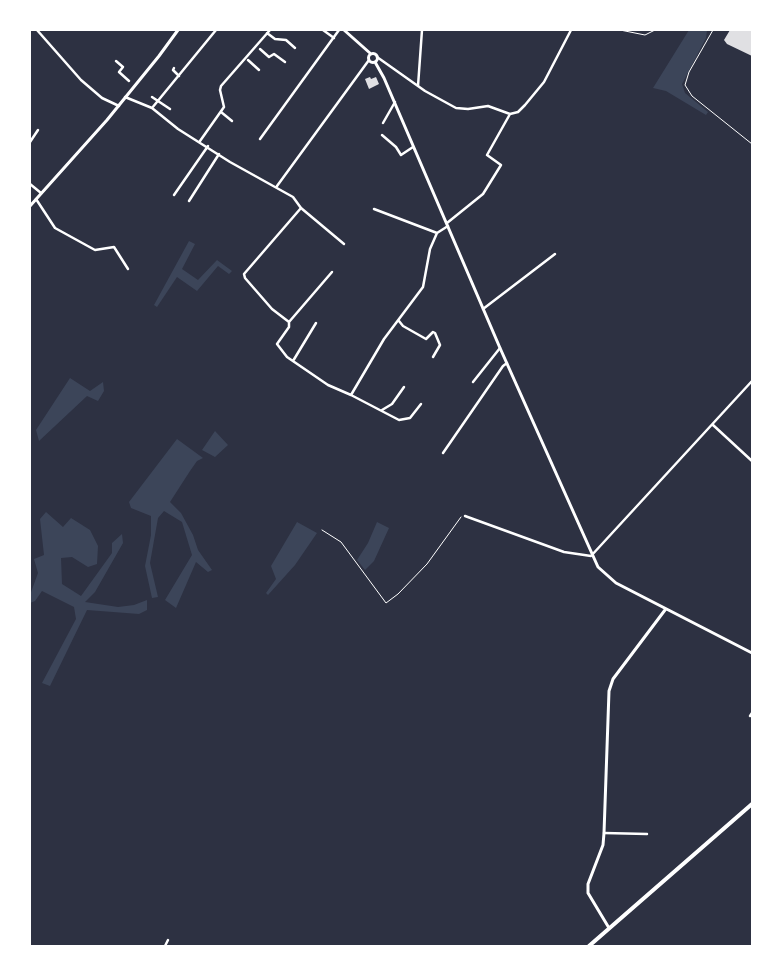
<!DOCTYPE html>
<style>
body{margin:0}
#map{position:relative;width:782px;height:976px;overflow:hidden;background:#2d3142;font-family:"Exo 2",sans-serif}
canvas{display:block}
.frame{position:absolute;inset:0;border:31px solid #fff;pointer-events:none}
</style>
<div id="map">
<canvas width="782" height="976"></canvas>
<div class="frame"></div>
</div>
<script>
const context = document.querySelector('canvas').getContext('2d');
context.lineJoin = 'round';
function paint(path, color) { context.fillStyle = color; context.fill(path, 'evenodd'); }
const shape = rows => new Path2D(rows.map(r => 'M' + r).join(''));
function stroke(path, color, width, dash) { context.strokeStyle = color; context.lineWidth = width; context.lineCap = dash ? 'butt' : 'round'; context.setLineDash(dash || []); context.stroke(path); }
paint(shape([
 [689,30,707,30,706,38,682,84,685,93,708,112,706,115,666,91,653,88],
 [189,241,195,244,182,269,198,280,217,260,232,271,229,274,218,266,197,291,177,277,157,307,154,305],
 [70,378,90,391,103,382,104,391,98,401,87,396,39,441,36,430],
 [215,431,228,445,215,457,202,450],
 [177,439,203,458,197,461,190,471,170,502,181,513,193,535,198,550,212,570,208,572,196,562,176,608,165,600,192,555,182,522,164,511,158,518,150,563,158,597,152,598,145,566,151,535,151,516,131,508,129,502],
 [46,512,63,527,71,518,90,530,98,546,97,564,88,567,72,557,61,558,62,584,81,596,112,553,112,543,122,534,123,543,95,592,85,602,118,607,134,605,147,600,147,610,139,614,87,610,50,686,42,683,76,619,74,607,42,591,35,601,30,603,30,595,38,573,34,559,44,555,40,519],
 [297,522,317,533,295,565,268,595,266,593,276,579,271,566],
 [377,522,389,528,374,561,365,570,357,560,368,543]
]), '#3c4559');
paint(shape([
 [730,30,752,31,752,56,727,44,724,40],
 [370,77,371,79,376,77,379,84,369,89,365,79]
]), '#e0e0e3');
stroke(shape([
 [620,30,645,35,655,30],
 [322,530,341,542,386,603,398,594,427,564,461,517]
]), '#fff', 1);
stroke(shape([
 [713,30,689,72,685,85,692,96,752,144]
]), '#fff', 1);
stroke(shape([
 [37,30,81,80,102,98,119,106],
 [323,30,334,38],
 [267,33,275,39,286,40,295,48],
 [260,49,269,57,274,54,285,62],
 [377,57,425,91,456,108,468,109,488,106,510,114],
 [248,60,259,70],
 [116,61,123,67,119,72,129,81],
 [174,68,173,70,179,76],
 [418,86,422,30],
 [125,97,152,108,178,129,230,162,293,197,301,208,344,244],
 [152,97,170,109],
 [152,108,216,30],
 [221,112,232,121],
 [383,123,395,102],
 [382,135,396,147,401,155,413,147],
 [260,139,339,30],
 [200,141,224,107,220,90,221,86,270,30],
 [30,142,38,130],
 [30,184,41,193],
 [277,186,369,60],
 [174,195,208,146],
 [36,199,55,228,95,250,114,247,128,269],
 [189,201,219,154],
 [301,208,244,274,245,278,272,309,289,322,289,327,277,344,287,357,328,385,351,395,384,339,423,287,430,249,437,233,448,226],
 [374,209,437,233],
 [447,223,483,194,501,165,487,155,510,114,518,112,525,105,544,82,571,30],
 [483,309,555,254],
 [399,321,403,326,426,339,433,332,435,333,440,345,433,357],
 [289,322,332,272],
 [293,361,316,323],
 [473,382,500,348],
 [351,395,399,420,410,418,421,404],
 [382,410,392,404,404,387],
 [713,425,752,461],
 [443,453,503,366,507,363],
 [465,516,564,552,591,556,752,381],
 [750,716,752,713],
 [604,833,647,834],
 [165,946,168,940]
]), '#fff', 2.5);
stroke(shape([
 [344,30,371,54],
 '368.5 58a4.5 4.5 0 1 1 9 0a4.5 4.5 0 1 1-9 0Z',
 [375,62,384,78,500,348,598,567,616,583,752,653],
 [30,206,107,120,159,56,178,30],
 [609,928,588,893,588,884,603,845,604,833,609,691,613,679,665,610]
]), '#fff', 3);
stroke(shape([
 [589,946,752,804]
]), '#fff', 4);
</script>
